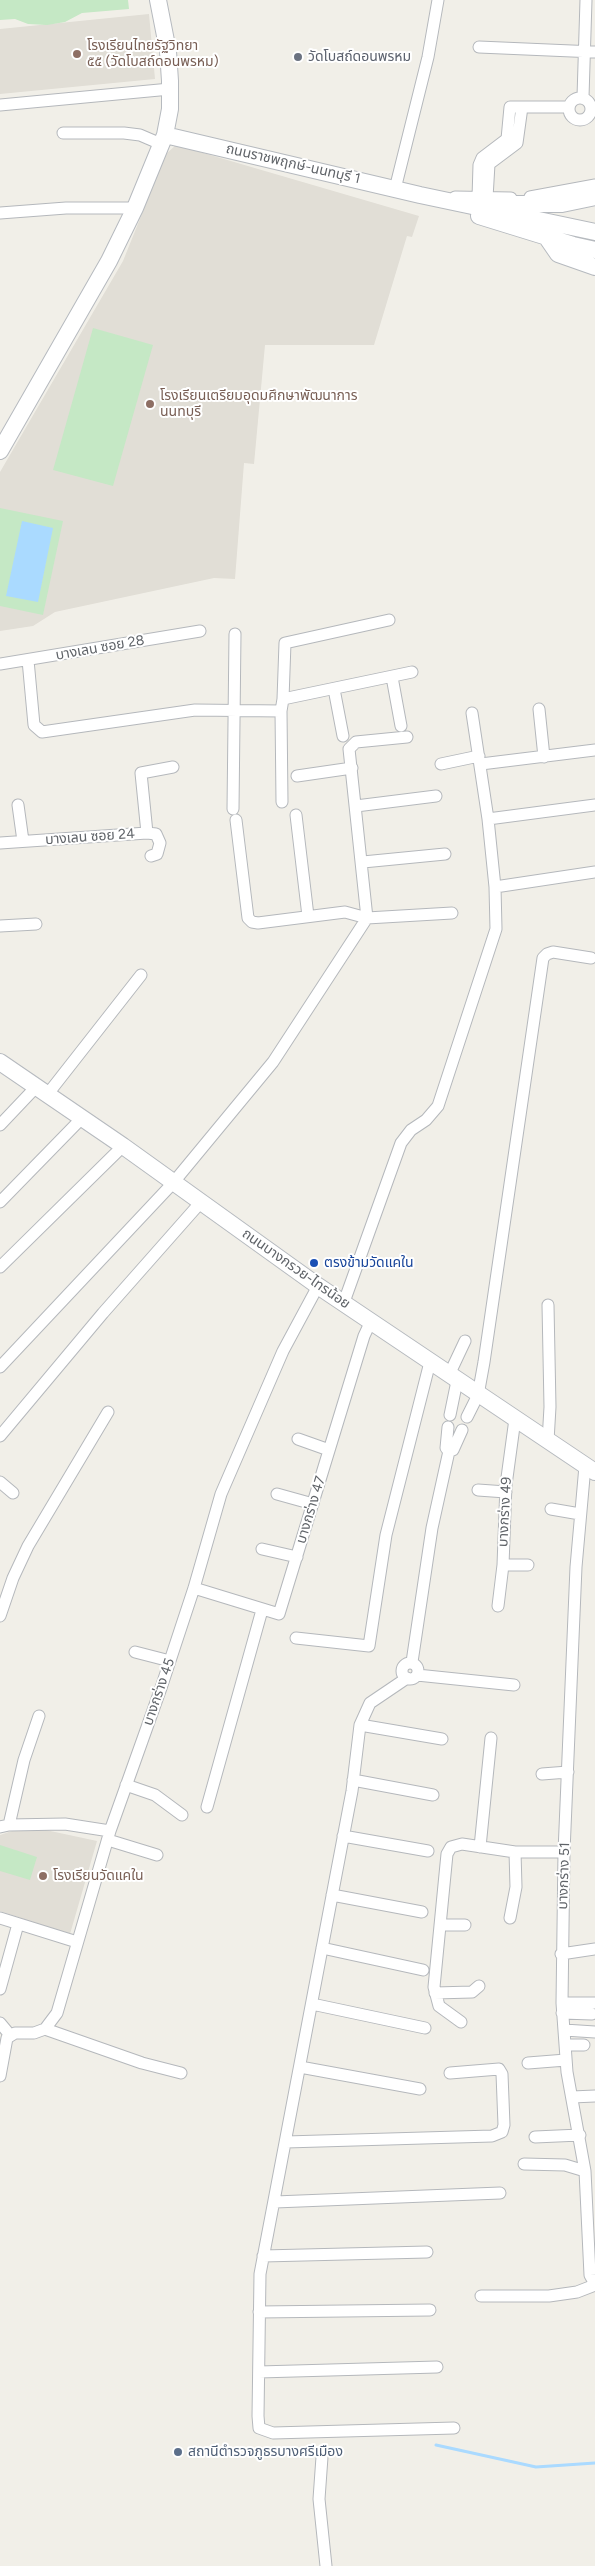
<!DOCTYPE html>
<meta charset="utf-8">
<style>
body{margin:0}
canvas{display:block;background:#f1efe8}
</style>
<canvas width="595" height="2566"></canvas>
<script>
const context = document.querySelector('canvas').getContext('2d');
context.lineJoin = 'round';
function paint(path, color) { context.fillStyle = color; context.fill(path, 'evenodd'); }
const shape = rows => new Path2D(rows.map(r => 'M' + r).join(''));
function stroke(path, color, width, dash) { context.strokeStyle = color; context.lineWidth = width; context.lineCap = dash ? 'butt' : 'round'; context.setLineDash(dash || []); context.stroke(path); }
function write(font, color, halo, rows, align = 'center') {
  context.font = font + ' Figtree,"Noto Sans Thai",sans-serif'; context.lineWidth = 4; context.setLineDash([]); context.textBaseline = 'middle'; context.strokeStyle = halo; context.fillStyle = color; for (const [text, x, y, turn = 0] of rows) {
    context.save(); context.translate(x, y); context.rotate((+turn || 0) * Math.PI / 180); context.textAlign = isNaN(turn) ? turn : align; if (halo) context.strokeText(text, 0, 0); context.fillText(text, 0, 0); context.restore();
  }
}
paint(shape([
 [149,14,155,79,0,94,0,29],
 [176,145,419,216,412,237,407,236,374,345,265,345,254,464,244,463,235,579,214,578,55,612,33,626,0,631,0,472,123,261,166,154],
 [27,1826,97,1841,70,1934,0,1911,0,1835]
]), '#e1ded6');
paint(shape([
 [0,0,128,0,129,9,82,13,65,22,47,25,28,24,15,19,0,20],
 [93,328,153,345,113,486,53,470],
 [0,508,63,521,43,615,0,606],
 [0,1845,37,1857,30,1880,0,1871]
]), '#c5e8c5');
paint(shape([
 [22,521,53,528,38,602,6,596]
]), '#aadaff');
stroke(shape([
 [436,2445,536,2467,595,2463]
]), '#aadaff', 3);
const street = shape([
 [479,47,595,52],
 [583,97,586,0],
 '569 109a11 11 0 1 1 22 0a11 11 0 1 1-22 0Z',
 [0,105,170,89],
 [63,133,124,133,140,135,161,144],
 [395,189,428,57,438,0],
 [455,197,511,198],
 [530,197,595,185],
 [478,198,479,165,482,158,507,139,510,107,569,107],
 [487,198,489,164,517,143,522,107],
 [0,213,66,208,135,208],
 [28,660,34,725,42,732,195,710,281,711,283,699,412,672],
 [0,664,200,631],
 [392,677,401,726],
 [334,689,343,736],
 [283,699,285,643,389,620],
 [539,709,544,757],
 [281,711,282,802],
 [407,737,356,742,349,749,367,918,452,913],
 [441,764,479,756],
 [481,764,595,750],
 [297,776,352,768],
 [18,805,23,841],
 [356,806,436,796],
 [233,809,235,634],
 [296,815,308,916],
 [488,819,595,805],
 [147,833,156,834,160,843,157,854,151,856],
 [0,843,147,833,141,773,173,767],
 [363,862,445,854],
 [495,887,595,872],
 [0,926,36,924],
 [47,1095,141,975],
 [0,1125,36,1087],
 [0,1202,81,1119],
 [0,1267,123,1146],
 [344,1302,401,1143,411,1130,426,1120,438,1106,496,929,495,887,488,819,472,713],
 [0,1367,173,1183,273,1062,367,918,345,912,258,923,252,922,248,918,236,820],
 [449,1375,465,1341],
 [450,1415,457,1381],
 [467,1417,478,1395,484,1362,543,958,547,954,553,952,591,958],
 [0,1436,103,1313,201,1202],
 [298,1439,329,1450],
 [548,1441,550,1407,548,1305],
 [449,1451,453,1450,462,1430],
 [585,1466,576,1567,564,1852,562,2003,567,2072,585,2171,590,2275,595,2284],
 [0,1482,13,1493],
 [478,1490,506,1492],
 [277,1494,313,1504],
 [551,1509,580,1514],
 [262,1549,297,1557],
 [503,1565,528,1565],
 [194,1588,279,1614,364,1336,371,1321],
 [498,1606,503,1565,506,1485,515,1419],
 [0,1616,13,1578,28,1546,108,1412],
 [296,1638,369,1646,386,1535,430,1362],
 [135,1652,170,1661],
 [412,1662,432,1528,449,1451,446,1448,448,1427],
 '402 1671a8 8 0 1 1 16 0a8 8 0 1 1-16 0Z',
 [417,1675,514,1685],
 [407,1678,370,1703,360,1725,352,1791,260,2274,258,2416,259,2428,273,2433,454,2428],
 [360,1725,442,1739],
 [542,1774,568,1772],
 [353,1780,433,1795],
 [126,1785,155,1795,182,1815],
 [207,1807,262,1610],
 [9,1825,24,1760,39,1716],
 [0,1827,9,1825,65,1824,110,1831],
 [343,1836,428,1851],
 [108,1840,157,1855],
 [480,1847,491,1738],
 [332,1895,422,1912],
 [0,1918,77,1942],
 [510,1918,516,1887,515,1852],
 [440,1925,465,1925],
 [322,1948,423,1970],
 [561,1954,595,1949],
 [0,1989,18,1924],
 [435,1993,472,1992,479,1986],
 [562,2003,595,2003],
 [312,2004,425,2028],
 [562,2013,592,2014],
 [461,2022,439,2006,434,1987,447,1854,451,1847,462,1844,515,1852,564,1852],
 [0,2023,10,2035],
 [45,2029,142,2063,181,2073],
 [564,2030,595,2032],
 [565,2045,584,2045],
 [528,2063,566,2060],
 [300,2067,420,2089],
 [0,2076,7,2038,15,2033,34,2033,45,2029,57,2013,110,1831,161,1688,194,1588,221,1494,283,1351,318,1286],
 [572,2097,595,2096],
 [535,2137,580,2135],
 [286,2142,492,2136,502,2132,504,2125,502,2074,499,2069,450,2073],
 [524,2164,565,2165,585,2171],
 [275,2202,500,2193],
 [263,2256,427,2252],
 [481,2296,549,2296,577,2292,595,2285],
 [259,2312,430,2310],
 [259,2372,437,2367],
 [322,2457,319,2499,326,2566]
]);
const secondary = shape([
 [165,135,420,195,595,232],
 [500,204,562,204,595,197],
 [479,216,573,245,595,250],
 [547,238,558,254,595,267],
 [0,451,109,261,135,208,165,135,170,109,170,81,168,51,158,0],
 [0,1062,123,1146,318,1286,595,1472]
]);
stroke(street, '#b5b8bc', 13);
stroke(secondary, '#b6babf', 18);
stroke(street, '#fff', 11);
stroke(secondary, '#fff', 16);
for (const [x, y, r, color] of [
 [77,54,5,"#8d6e63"],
 [298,57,5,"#6b7280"],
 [150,404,5,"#8d6e63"],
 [314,1263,5,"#1a4fb4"],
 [43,1876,5,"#8d6e63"],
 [178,2452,5,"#5c6f8a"]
]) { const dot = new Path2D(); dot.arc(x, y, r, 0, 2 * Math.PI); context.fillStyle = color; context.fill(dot); stroke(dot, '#fff', 2); }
write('14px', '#785e54', '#fff', [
 ["โรงเรียนไทยรัฐวิทยา",87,46],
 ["๕๕ (วัดโบสถ์ดอนพรหม)",87,62],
 ["โรงเรียนเตรียมอุดมศึกษาพัฒนาการ",160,396],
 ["นนทบุรี",160,412],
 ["โรงเรียนวัดแคใน",53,1876]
], 'left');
write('14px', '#5b616d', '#fff', [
 ["วัดโบสถ์ดอนพรหม",308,57]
], 'left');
write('14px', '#5f6368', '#fff', [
 ["ถนนราชพฤกษ์-นนทบุรี 1",293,164,13],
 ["บางเลน ซอย 28",100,648,-10],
 ["บางเลน ซอย 24",90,837,-4],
 ["ถนนบางกรวย-ไทรน้อย",296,1269,35],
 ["บางกร่าง 47",311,1510,-73],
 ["บางกร่าง 49",505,1512,-87],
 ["บางกร่าง 45",159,1692,-71],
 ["บางกร่าง 51",564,1876,-88]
]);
write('14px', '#164399', '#fff', [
 ["ตรงข้ามวัดแคใน",324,1263]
], 'left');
write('14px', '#4e5e75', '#fff', [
 ["สถานีตำรวจภูธรบางศรีเมือง",188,2452]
], 'left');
</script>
